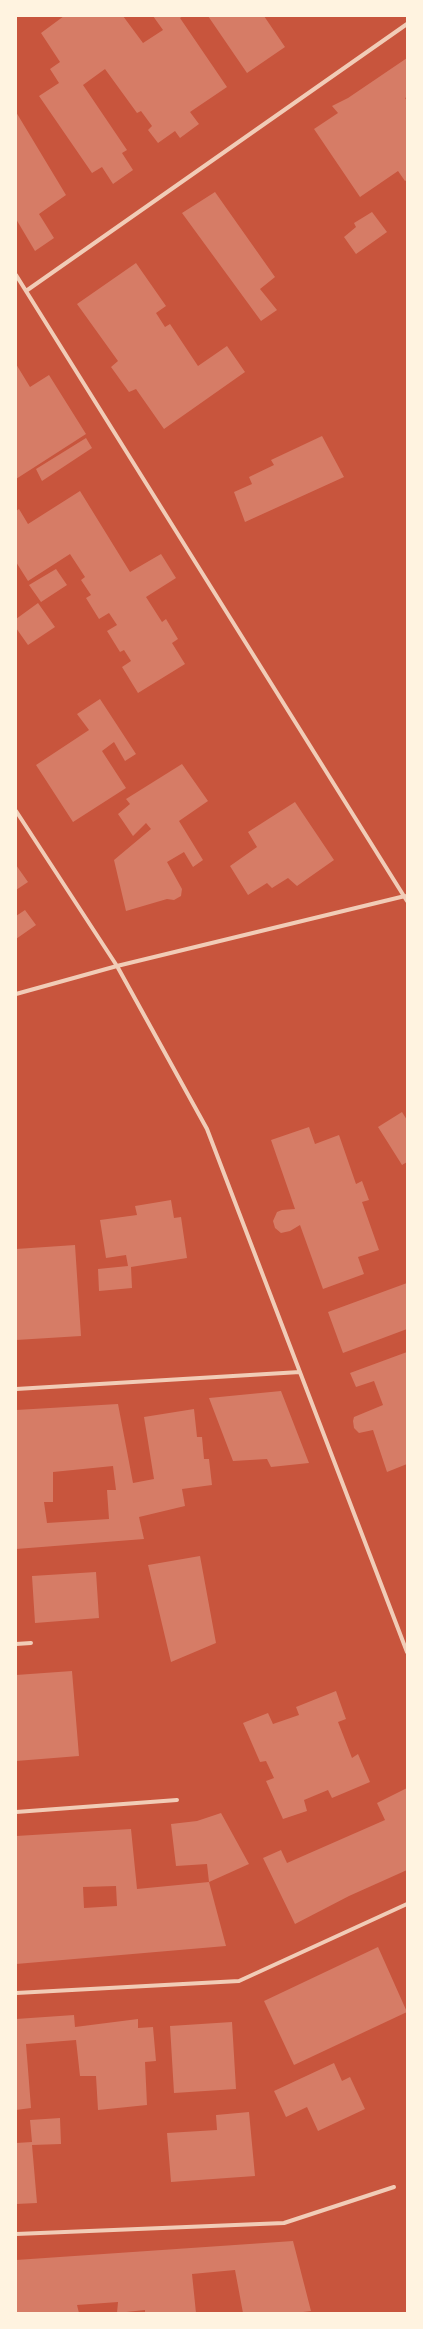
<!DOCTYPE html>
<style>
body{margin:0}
#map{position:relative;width:423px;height:2329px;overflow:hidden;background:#c8553d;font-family:"Noto Serif",serif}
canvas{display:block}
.frame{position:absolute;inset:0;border:17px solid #fff3e0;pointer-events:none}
</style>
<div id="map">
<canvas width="423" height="2329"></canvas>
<div class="frame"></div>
</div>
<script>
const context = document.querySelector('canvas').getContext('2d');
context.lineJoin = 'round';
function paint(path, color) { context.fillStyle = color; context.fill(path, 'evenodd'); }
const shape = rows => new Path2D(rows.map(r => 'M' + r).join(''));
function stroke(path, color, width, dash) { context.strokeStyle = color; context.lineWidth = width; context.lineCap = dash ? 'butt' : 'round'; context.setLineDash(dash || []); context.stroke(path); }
paint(shape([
 [64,16,123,16,143,43,163,30,153,16,183,16,180,18,227,87,190,112,199,124,180,138,175,131,158,143,148,130,152,126,141,111,137,113,105,69,83,85,127,150,122,153,133,170,113,184,102,167,92,173,39,96,59,83,50,69,60,62,41,33],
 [208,16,264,16,285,47,247,73],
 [407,58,407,97,405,98,407,101,407,180,405,181,398,171,360,197,314,129,338,113,332,106,348,98],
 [16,112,66,195,39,214,54,238,35,251,16,219],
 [215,192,275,277,260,289,277,310,261,321,182,213],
 [372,212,387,232,356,254,344,237,356,227,354,223],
 [136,263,166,306,156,313,165,327,170,324,198,366,227,346,245,372,164,429,136,389,129,392,111,367,118,361,77,304],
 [16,364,30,387,49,375,86,434,16,479],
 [322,436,344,477,245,522,234,492,252,484,249,477,274,465,271,460],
 [86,438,92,448,42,481,36,469],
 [80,491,130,572,161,554,176,578,146,597,162,622,166,619,178,639,172,643,185,664,138,693,122,667,131,661,124,650,120,652,107,631,117,625,109,613,99,619,86,598,91,595,81,580,85,577,70,554,28,581,16,562,16,511,19,509,28,524],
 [56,569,67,585,41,602,29,585],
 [38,603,55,627,28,645,16,628,16,619],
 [100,699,136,754,125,761,114,742,102,751,126,788,73,822,36,765,89,730,77,714],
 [182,764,208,801,179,821,203,860,193,867,184,852,167,862,182,889,181,896,174,900,167,899,126,911,114,860,151,829,146,823,133,836,118,814,130,804,126,799],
 [295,802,334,860,297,886,288,878,272,888,267,883,248,895,230,866,257,847,248,832],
 [16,865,28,882,16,890],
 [25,910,36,925,16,939,16,916],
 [402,1112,407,1120,407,1162,402,1165,378,1127],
 [309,1127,315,1144,339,1135,356,1184,362,1181,369,1200,362,1202,379,1250,358,1257,364,1274,323,1289,300,1225,290,1231,281,1233,275,1228,273,1221,277,1212,282,1210,295,1209,271,1140],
 [171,1200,174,1218,181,1217,187,1258,131,1267,132,1288,99,1291,98,1269,128,1266,126,1255,106,1258,100,1220,137,1215,135,1206],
 [75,1245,81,1336,16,1340,16,1249],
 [407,1283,407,1329,343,1353,328,1312],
 [407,1352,407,1464,387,1472,373,1430,359,1433,354,1428,353,1421,354,1417,383,1405,374,1381,356,1387,350,1373],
 [281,1391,309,1463,271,1467,267,1459,233,1461,209,1398],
 [118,1404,133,1483,154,1479,144,1417,194,1409,197,1437,202,1437,204,1459,209,1459,212,1485,182,1489,185,1506,139,1517,144,1539,16,1549,16,1410],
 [113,1466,116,1490,107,1490,109,1519,47,1523,44,1502,53,1502,53,1472],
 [200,1556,216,1643,171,1662,148,1565],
 [96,1572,99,1618,35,1623,32,1576],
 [72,1671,79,1756,16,1761,16,1675],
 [336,1691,346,1719,338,1722,352,1758,358,1754,370,1782,332,1798,328,1790,304,1800,307,1811,283,1819,266,1781,274,1778,266,1761,260,1762,243,1723,268,1713,273,1724,299,1715,296,1707],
 [407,1788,407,1870,349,1896,295,1924,263,1858,281,1850,287,1863,385,1820,377,1803],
 [221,1813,249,1864,209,1882,226,1946,16,1964,16,1836,131,1829,137,1889,209,1882,207,1864,176,1866,171,1824,197,1821],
 [116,1886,117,1906,84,1908,83,1887],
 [378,1947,407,2012,294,2065,264,2001],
 [74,2015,75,2027,138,2019,138,2028,153,2027,156,2061,145,2062,147,2105,98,2110,96,2076,80,2076,76,2040,26,2044,31,2108,16,2110,16,2019],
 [232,2022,236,2089,174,2093,170,2026],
 [334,2063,342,2081,350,2077,365,2109,318,2131,307,2107,286,2117,274,2091],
 [249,2112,255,2176,171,2182,167,2133,217,2130,216,2115],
 [60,2118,61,2144,32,2145,37,2203,16,2204,16,2143,32,2142,30,2120],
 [293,2241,311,2311,295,2313,243,2313,235,2270,192,2274,196,2313,145,2313,145,2310,117,2313,118,2302,77,2305,79,2313,16,2313,16,2260]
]), '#d67c66');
stroke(shape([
 [16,275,407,901],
 [26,291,407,24],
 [16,811,117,966,207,1129,407,1652],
 [16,994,117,966,405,896],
 [16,1389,300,1372],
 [16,1644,31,1643],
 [16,1812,177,1800],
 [16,1993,239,1981,407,1904],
 [16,2234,284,2223,394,2187]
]), '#f1ccb7', 4);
</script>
